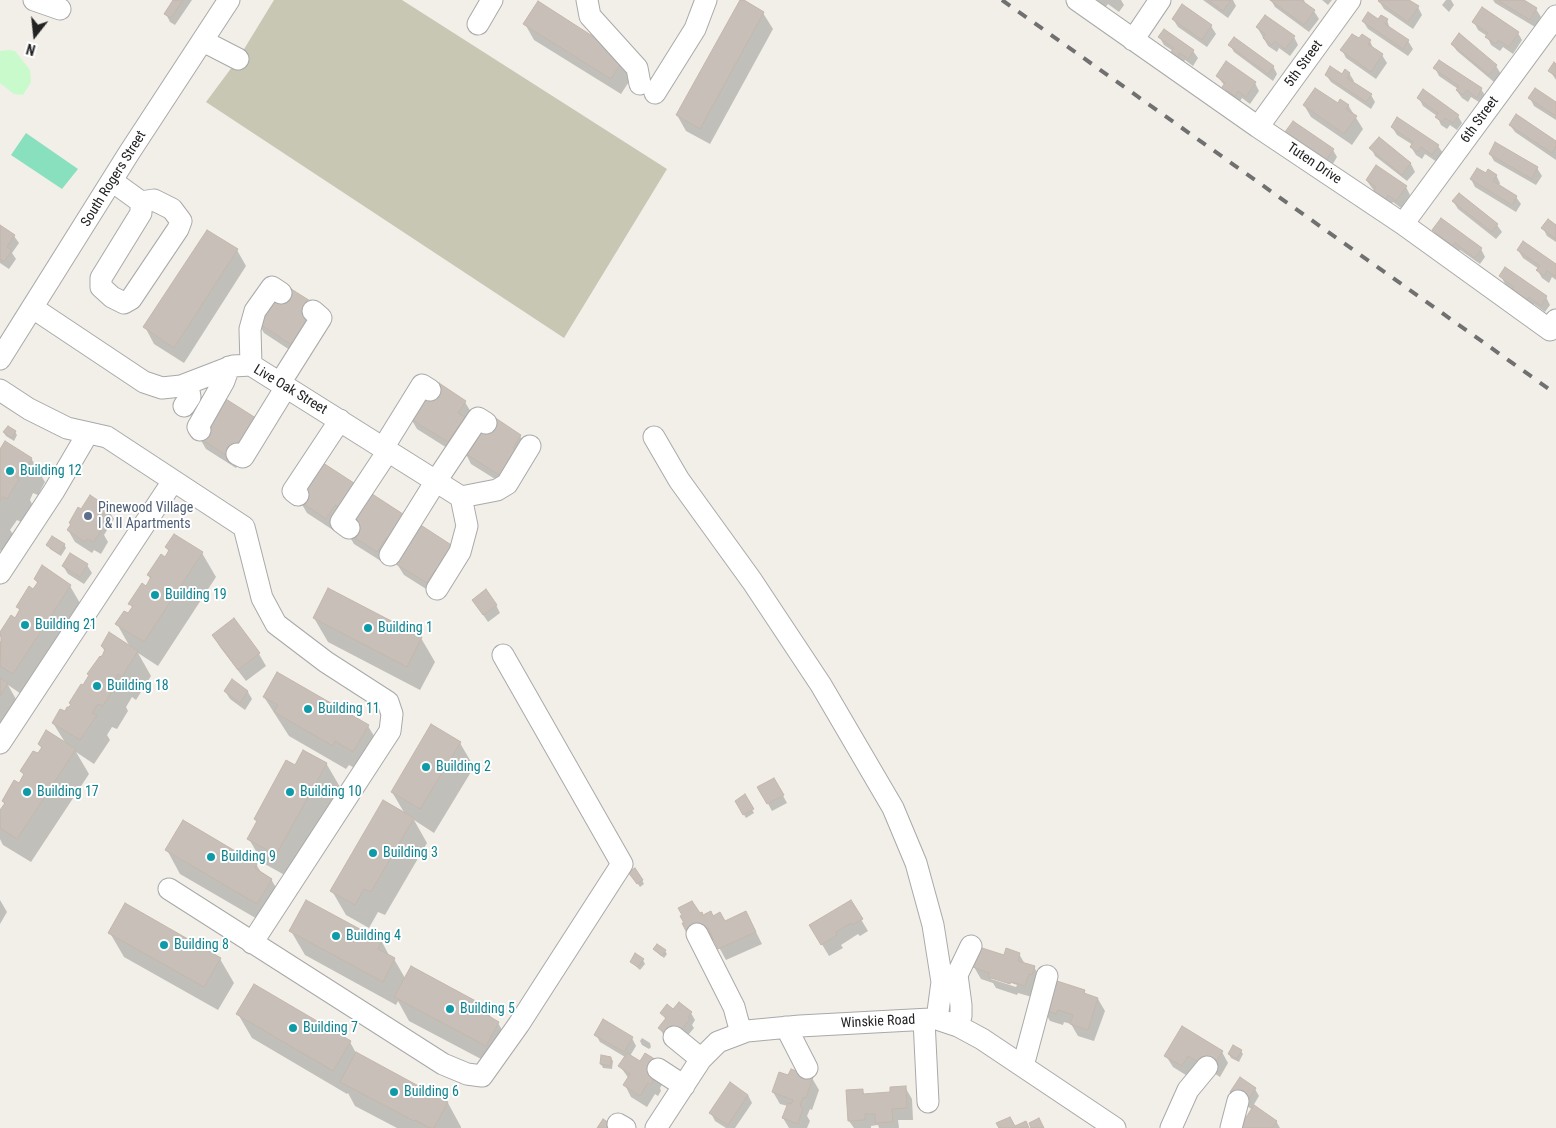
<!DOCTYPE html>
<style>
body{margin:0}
#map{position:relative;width:1556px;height:1128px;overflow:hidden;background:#f2efe9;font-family:"Roboto Condensed",sans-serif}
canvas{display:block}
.north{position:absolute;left:10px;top:10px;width:50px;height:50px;-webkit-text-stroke:4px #fff;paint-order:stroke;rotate:196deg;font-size:14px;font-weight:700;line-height:20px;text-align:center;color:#222}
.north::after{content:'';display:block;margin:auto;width:18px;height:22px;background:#222;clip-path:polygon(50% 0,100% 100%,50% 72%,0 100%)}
</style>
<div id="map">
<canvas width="1556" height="1128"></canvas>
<div class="north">N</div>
</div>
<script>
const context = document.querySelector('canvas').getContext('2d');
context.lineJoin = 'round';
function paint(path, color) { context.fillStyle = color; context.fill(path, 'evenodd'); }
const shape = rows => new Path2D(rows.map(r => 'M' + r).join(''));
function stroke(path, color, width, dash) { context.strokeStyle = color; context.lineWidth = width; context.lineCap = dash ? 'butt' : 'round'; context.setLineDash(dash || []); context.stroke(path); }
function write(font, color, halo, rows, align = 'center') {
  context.font = font + ' "Roboto Condensed",sans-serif'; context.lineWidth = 4; context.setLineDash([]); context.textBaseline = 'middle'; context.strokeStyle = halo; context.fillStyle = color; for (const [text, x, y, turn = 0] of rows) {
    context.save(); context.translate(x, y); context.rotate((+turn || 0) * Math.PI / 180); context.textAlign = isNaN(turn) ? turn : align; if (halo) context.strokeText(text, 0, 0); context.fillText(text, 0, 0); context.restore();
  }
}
paint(shape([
 [274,0,402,0,667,169,564,338,206,102,238,59]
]), '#c7c7b4');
paint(shape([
 [9,50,15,51,30,70,31,82,23,95,14,94,0,83,0,51]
]), '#c8facc');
paint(shape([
 [26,133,78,169,62,189,11,155]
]), '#88e0be');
paint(shape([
 [175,0,192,0,175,25,170,22,166,14],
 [1096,0,1121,0,1124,5,1119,12,1108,4,1104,9,1099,4],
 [1203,0,1233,0,1236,6,1228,18],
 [1271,0,1304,0,1306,5,1314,11,1319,19,1309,32,1275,7],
 [1322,0,1332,0,1328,5],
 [1380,0,1407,0,1418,7,1422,15,1413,29,1384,9,1379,1],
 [1446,0,1451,0,1454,5,1449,12,1442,5],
 [1493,0,1522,0,1536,9,1541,17,1535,27,1495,3],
 [763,13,773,29,710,144,686,131,677,115],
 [1173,19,1211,26,1216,34,1207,47,1178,27],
 [1387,20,1390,29,1408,41,1413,49,1408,56,1368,29,1363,21],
 [1474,22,1518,33,1522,40,1513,54,1503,47,1500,51,1491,45,1487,36,1478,30],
 [525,24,625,58,634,74,621,94,534,40],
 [1257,27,1294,37,1298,45,1290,56,1279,48,1277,52,1268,46],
 [1160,38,1193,51,1198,58,1193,66,1185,60,1182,65,1173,51,1164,45],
 [1370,41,1374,50,1382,55,1387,63,1376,79,1346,58,1342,50],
 [1452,44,1496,66,1501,74,1494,82,1457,51],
 [1230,45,1273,66,1277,74,1273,81,1234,52],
 [1556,65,1556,80,1550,71],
 [1435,68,1481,89,1486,97,1482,104,1471,97,1468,102,1462,98,1457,91,1458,89,1439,76],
 [1349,73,1354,81,1353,83,1371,95,1375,102,1371,109,1331,82,1326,75,1342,75],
 [1217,76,1255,83,1259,91,1250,104,1242,98,1239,103,1228,95,1225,86],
 [1419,98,1458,116,1462,123,1457,130,1450,125,1447,129,1441,125,1437,116,1423,106],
 [1530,98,1556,103,1556,120,1534,106],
 [1304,105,1348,105,1363,129,1352,145,1311,117],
 [1510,125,1556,142,1556,160,1515,132],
 [1392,127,1438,146,1443,153,1437,162,1425,154,1422,159,1416,155,1411,147,1413,145,1397,135],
 [1287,132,1333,150,1337,157,1331,167,1291,140],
 [1379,138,1411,164,1415,172,1407,181,1375,156,1371,148],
 [1490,154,1537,168,1542,176,1536,185,1494,161],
 [1486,175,1496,175,1500,183,1499,186,1516,197,1521,204,1516,212,1475,187,1471,179],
 [1367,181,1406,187,1410,195,1401,208,1393,202,1389,207,1372,188],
 [1453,201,1497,225,1502,232,1496,239,1458,209],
 [0,226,14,236,19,243,12,253,16,259,9,269,0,263],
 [1556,226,1556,242,1547,236,1543,228],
 [1433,230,1481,249,1485,257,1480,264,1460,250,1458,253,1438,238],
 [237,250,246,266,184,363,154,344,145,327],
 [1518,250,1556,265,1556,280,1552,277,1549,283,1542,278,1538,271,1539,269,1523,258],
 [1501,276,1546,297,1550,305,1545,312,1534,304,1530,309,1513,290,1505,284],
 [272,297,302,358,264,333,257,321],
 [219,396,245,454,236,468,206,449,199,437],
 [465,402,472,414,455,453,417,429,410,417],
 [15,432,17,435,14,441,6,436,4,433],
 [520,436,527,448,511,489,471,464,465,452],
 [0,452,31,458,45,482,38,495,33,493,30,500,32,504,21,522,17,520,10,530,13,534,2,552,0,550],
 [307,491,455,548,434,594,404,575,397,564,393,549,384,563,354,544,347,532,342,517,333,530,307,513,300,501],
 [107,508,114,519,104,535,108,542,101,554,94,550,92,553,75,542,68,530,82,511],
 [174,536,202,553,216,577,158,666,138,653,151,676,136,700,132,697,126,707,128,711,117,729,112,727,107,735,110,740,94,764,76,752,89,774,31,862,3,845,0,839,0,811,5,805,3,801,19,785,24,776,22,772,38,755,42,749,39,744,66,744,53,723,71,705,70,703,83,687,105,652,102,646,130,647,117,624,128,615,133,609,130,604,151,580,148,575,165,558,169,552,166,547],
 [64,544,66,548,61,556,50,549,48,545],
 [87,565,92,573,84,584,68,574,63,566],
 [35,579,70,586,84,610,27,698,8,685,21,708,0,740,0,642,2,640,0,634,11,617,15,620,20,611,18,607,38,584],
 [473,600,496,605,500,613,488,622],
 [314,618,421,638,435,662,420,690,328,642],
 [233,620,259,654,266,666,246,681,220,647,213,635],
 [232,681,248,692,252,699,245,710,230,699,225,691],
 [264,697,368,726,382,749,367,775,349,765,346,769,289,736],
 [460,743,474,767,434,833,414,820,427,843,385,915,378,912,369,928,346,915,332,891,405,814,392,792],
 [326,763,340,787,290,878,263,863,249,839,258,823,255,819,296,766],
 [774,779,787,803,772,811,759,787],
 [744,796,754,813,746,818,736,801],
 [167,850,256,864,262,874,271,879,285,903,271,927,180,874],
 [630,872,642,880,644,884,640,887],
 [0,900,7,912,0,924],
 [850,901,868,931,860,936,858,934,841,945,843,948,829,956,811,926],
 [699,915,713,917,725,923,752,924,762,944,726,960,715,940,697,949,684,916],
 [291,931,382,942,390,957,394,959,405,978,484,1007,492,1019,498,1023,512,1047,500,1069,409,1021,398,1001,396,1005,305,955],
 [110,933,220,959,234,983,218,1010,124,957],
 [654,950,665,951,667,954,664,958],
 [1019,954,1025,964,1034,967,1041,979,1032,997,1018,993,1017,995,996,988,993,983,981,979,974,967,1004,956],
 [991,976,1017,985,1016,987,991,979],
 [643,960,645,964,640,970,631,962],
 [1084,991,1087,996,1098,999,1105,1011,1094,1041,1078,1036,1071,1024,1064,1022,1063,1025,1050,1021,1043,1009],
 [674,1010,691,1013,695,1020,692,1025,694,1028,678,1047,664,1036,660,1028,666,1020,662,1013],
 [238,1014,350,1042,356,1053,448,1103,461,1127,461,1128,397,1128,355,1106,348,1093,347,1094,252,1038],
 [596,1035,632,1038,636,1046,630,1056,667,1076,660,1088,661,1091,658,1096,655,1094,647,1107,631,1097,625,1085,629,1079,620,1066,625,1057,600,1042],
 [642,1038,650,1043,651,1047,649,1049,642,1045,640,1041],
 [1241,1051,1243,1054,1239,1062,1231,1058,1229,1054],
 [1222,1052,1228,1063,1220,1077,1211,1071,1189,1077,1173,1067,1166,1056],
 [611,1058,613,1061,612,1069,603,1068,601,1064],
 [789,1077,812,1078,819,1090,812,1110,810,1109,807,1116,810,1121,807,1128,789,1128,783,1118,788,1106,780,1104,773,1092],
 [905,1087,912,1099,913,1120,898,1120,899,1128,879,1128,878,1125,871,1126,871,1128,854,1128,849,1121,862,1090,865,1095,891,1094],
 [1255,1089,1259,1096,1253,1106,1276,1121,1280,1128,1240,1128,1253,1110,1236,1099],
 [748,1095,752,1103,735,1128,726,1128,715,1121,711,1113]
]), '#0003');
const building = shape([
 [173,0,183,0,171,18,164,14,173,0],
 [740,0,744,0,764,12,700,129,676,115,740,0],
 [1208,0,1231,0,1223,11,1208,0],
 [1270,0,1301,0,1315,10,1304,25,1270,0],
 [1379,0,1409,0,1419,6,1408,22,1378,1,1379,0],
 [1497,0,1524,0,1537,8,1530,20,1497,0],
 [538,1,625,57,611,79,523,24,538,1],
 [1182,4,1212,25,1202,40,1172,19,1182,4],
 [1482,7,1519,32,1509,47,1498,40,1496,44,1485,37,1488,33,1472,22,1482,7],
 [1368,12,1378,19,1381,15,1388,19,1385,24,1409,40,1403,49,1362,21,1368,12],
 [1265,15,1295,36,1285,49,1275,41,1272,45,1263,38,1265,34,1256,27,1265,15],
 [1164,29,1194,50,1188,59,1180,53,1177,58,1170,53,1174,48,1158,37,1164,29],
 [1459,33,1497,65,1489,75,1451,44,1459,33],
 [1352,34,1359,38,1362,34,1371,40,1368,44,1383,54,1371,72,1340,50,1352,34],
 [1234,37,1274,66,1268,74,1228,45,1234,37],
 [1439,60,1482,88,1477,98,1467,90,1463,95,1456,90,1459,86,1433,68,1439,60],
 [1226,61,1256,82,1246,97,1238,91,1235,96,1222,87,1225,83,1216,76,1226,61],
 [1554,62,1556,64,1556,76,1548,71,1554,62],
 [1330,66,1342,74,1345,69,1350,73,1347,78,1372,94,1366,102,1325,75,1330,66],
 [1315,88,1338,103,1340,99,1349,105,1346,109,1357,116,1344,134,1303,105,1315,88],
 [1535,88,1556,102,1556,116,1528,98,1535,88],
 [1423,89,1459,115,1453,123,1445,118,1442,122,1435,117,1438,113,1417,98,1423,89],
 [1516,114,1556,141,1556,146,1552,153,1509,125,1516,114],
 [1397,117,1439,145,1432,155,1421,147,1418,152,1410,147,1413,142,1391,127,1397,117],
 [1293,121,1334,149,1326,160,1285,132,1293,121],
 [1379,137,1411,163,1402,175,1369,148,1379,137],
 [1495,142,1538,167,1532,179,1489,154,1495,142],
 [1376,165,1407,186,1396,201,1388,195,1385,200,1373,192,1376,187,1366,180,1376,165],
 [1477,168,1486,173,1488,169,1497,175,1493,181,1517,196,1512,205,1470,179,1477,168],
 [1459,193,1498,224,1492,232,1452,201,1459,193],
 [1441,218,1482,248,1475,258,1455,243,1453,246,1432,230,1441,218],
 [1548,219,1556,225,1556,239,1541,228,1548,219],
 [0,225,15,235,7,247,12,250,4,262,0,259,0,225],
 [207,230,238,249,174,348,143,327,207,230],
 [1523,241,1556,264,1556,277,1547,271,1544,276,1536,270,1540,266,1517,250,1523,241],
 [1505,267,1547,296,1541,306,1529,297,1526,302,1510,292,1514,287,1499,276,1505,267],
 [288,287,315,304,295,347,255,321,272,295,288,287],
 [439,383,466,401,458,413,465,417,448,442,408,417,424,392,430,396,439,383],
 [218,394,259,420,242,446,238,443,229,457,198,437,218,394],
 [494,417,521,435,513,448,520,453,504,478,463,452,479,427,494,417],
 [8,426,16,431,12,438,3,432,8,426],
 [5,441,32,458,24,472,20,469,16,477,19,479,7,499,3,497,0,501,0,449,5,441],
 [317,459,357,485,341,509,335,505,326,519,299,501,317,459],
 [366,490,406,516,390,541,386,538,377,552,346,532,366,490],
 [90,495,108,507,96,526,102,529,94,542,87,539,85,542,67,530,71,524,69,523,78,507,81,509,90,495],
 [416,522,456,548,440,573,435,570,427,583,396,564,405,550,416,522],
 [174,534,203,552,144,642,115,624,124,611,128,613,133,606,128,604,142,583,146,586,151,577,147,575,161,554,165,557,169,550,165,547,174,534],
 [52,536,65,544,59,554,46,545,52,536],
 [70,553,88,564,80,577,62,566,70,553],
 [42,565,71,585,13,674,0,666,1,638,0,632,11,615,15,618,20,609,16,607,29,586,33,589,38,582,34,579,42,565],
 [328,588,422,637,407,667,313,618,328,588],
 [486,589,497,605,483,615,472,600,486,589],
 [234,618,260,653,238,670,212,635,234,618],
 [109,632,138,651,122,677,118,674,112,684,115,686,103,706,98,704,92,713,97,715,80,740,52,723,60,709,65,711,67,707,69,707,71,704,69,703,81,684,83,685,89,675,87,674,100,656,101,657,103,654,105,649,101,646,109,632],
 [277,672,369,725,353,752,335,741,333,746,274,712,278,705,263,697,277,672],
 [0,678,8,683,0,696,0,678],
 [232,679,248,691,240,703,224,691,232,679],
 [431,724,461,742,420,809,391,792,431,724],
 [46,730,76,749,17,839,0,828,0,810,5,803,2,801,14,780,19,783,24,774,20,771,33,751,38,753,42,747,38,744,46,730],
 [303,750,327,763,276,855,247,839,257,821,254,819,286,760,295,765,303,750],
 [774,778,784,795,767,804,757,787,774,778],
 [745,794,754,809,743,815,735,801,745,794],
 [383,800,414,818,371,892,364,889,355,905,330,891,383,800],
 [183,820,257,864,255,868,272,879,257,904,165,850,183,820],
 [635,868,643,880,637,884,628,872,635,868],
 [306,900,382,941,378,949,395,958,383,982,289,931,306,900],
 [851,900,863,919,852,925,851,923,836,932,837,935,821,945,809,925,851,900],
 [692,901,700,913,702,912,703,915,711,911,713,916,720,912,725,921,746,911,756,932,718,949,708,928,689,937,682,923,684,923,680,916,682,915,678,908,692,901],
 [125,903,221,958,204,987,108,933,125,903],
 [657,944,666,950,662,956,653,949,657,944],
 [979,947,1004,955,1006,948,1020,953,1018,961,1035,966,1032,975,1029,974,1025,986,1011,982,1010,984,988,977,989,973,973,967,979,947],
 [635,953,644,959,638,967,630,962,635,953],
 [411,966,485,1006,482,1012,499,1022,486,1046,394,997,411,966],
 [1057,981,1085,990,1084,993,1098,998,1088,1030,1070,1024,1073,1015,1058,1010,1056,1014,1042,1009,1050,986,1055,988,1057,981],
 [254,984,351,1041,333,1071,236,1014,254,984],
 [679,1002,692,1012,688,1017,690,1019,673,1040,658,1028,666,1018,660,1013,667,1004,673,1009,679,1002],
 [603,1019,633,1037,624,1052,594,1035,603,1019],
 [1182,1026,1223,1051,1213,1066,1202,1064,1188,1056,1182,1066,1164,1056,1182,1026],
 [1233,1045,1242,1050,1237,1059,1228,1054,1233,1045],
 [356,1052,448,1102,434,1128,430,1128,415,1120,414,1121,340,1082,356,1052],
 [627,1053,640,1061,645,1053,661,1063,651,1085,648,1083,640,1096,623,1085,630,1074,618,1066,627,1053],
 [601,1055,611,1057,611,1066,600,1064,601,1055],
 [791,1069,813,1077,806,1098,803,1097,800,1106,803,1108,798,1124,782,1118,788,1103,791,1104,793,1100,772,1092,779,1072,788,1075,791,1069],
 [1240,1077,1256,1088,1247,1102,1230,1092,1240,1077],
 [730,1082,748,1095,728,1125,709,1113,730,1082],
 [906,1086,907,1108,892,1109,893,1122,875,1123,875,1114,865,1114,865,1120,848,1121,846,1090,863,1089,863,1094,890,1092,890,1087,906,1086],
 [1254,1105,1277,1121,1272,1128,1239,1128,1254,1105],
 [1010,1117,1015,1126,1026,1121,1029,1128,999,1128,996,1123,1010,1117],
 [1039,1118,1044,1128,1031,1128,1029,1123,1039,1118],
 [603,1119,617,1128,597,1128,603,1119]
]);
paint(building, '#c7bfb8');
stroke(building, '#c4b6ab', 1);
const minor = shape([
 [34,0,60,9],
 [587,0,590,16,637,68,640,84],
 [1077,0,1258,127,1403,224,1550,330,1556,320],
 [478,24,492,0],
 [1133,40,1160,0],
 [203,41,238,59],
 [655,93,695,29,706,0],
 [1258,127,1350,0],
 [112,181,141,202,154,200,172,209,181,221,178,229,131,299,124,303,112,297,101,287,101,278,141,213,141,202],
 [1403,224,1556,16],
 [33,308,144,382,162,388,181,386,233,366,251,365,461,497],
 [0,359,129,153,229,0],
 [251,365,250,329,255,311,272,287,281,293],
 [280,383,321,318,313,311],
 [181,386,189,391,190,397,184,406],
 [0,390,29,409,67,428,107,437,244,527,262,598,276,624,326,662,388,702,392,714,390,731,252,943],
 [200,430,198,427,224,381,229,367],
 [654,437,679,480,752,581,821,685,893,808,916,863,933,925,942,982,937,1019],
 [383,448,422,385,430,390],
 [237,454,243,457,286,387],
 [298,495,293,491,340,420],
 [461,497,497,490,507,484,530,446],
 [349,528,341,522,388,451],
 [390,555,436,481,478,418,486,423],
 [0,573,54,491,88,433],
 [437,589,460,552,467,526,461,497],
 [0,743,173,481],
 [169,889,443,1064,467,1074,482,1076,519,1024,622,864,503,655],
 [697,934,734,1007,741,1033],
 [924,1020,928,1102],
 [958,1026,961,1016,961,1005,957,975,971,946],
 [786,1027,807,1068],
 [674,1037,701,1059],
 [1023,1066,1047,976],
 [658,1069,684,1086],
 [618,1124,625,1128],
 [656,1128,701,1059,718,1042,747,1031,800,1026,930,1019,937,1019,958,1026,982,1039,1115,1128],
 [1171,1128,1188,1090,1207,1067],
 [1231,1128,1238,1101]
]);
stroke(minor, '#a9a9a9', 23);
stroke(minor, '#fff', 21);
stroke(shape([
 [1002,0,1556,394]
]), '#707070', 4, [10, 10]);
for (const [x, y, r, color] of [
 [10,471,5,"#0f9aa8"],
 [88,516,5,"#5c6f8a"],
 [155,595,5,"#0f9aa8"],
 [25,625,5,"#0f9aa8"],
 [368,628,5,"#0f9aa8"],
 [97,686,5,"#0f9aa8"],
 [308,709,5,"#0f9aa8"],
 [426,767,5,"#0f9aa8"],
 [27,792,5,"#0f9aa8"],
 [290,792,5,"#0f9aa8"],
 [373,853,5,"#0f9aa8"],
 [211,857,5,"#0f9aa8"],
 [336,936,5,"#0f9aa8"],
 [164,945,5,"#0f9aa8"],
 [450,1009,5,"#0f9aa8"],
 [293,1028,5,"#0f9aa8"],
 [394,1092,5,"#0f9aa8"]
]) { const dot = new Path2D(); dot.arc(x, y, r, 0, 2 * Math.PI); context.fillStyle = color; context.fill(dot); stroke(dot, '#fff', 2); }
write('14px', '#222', '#fff', [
 ["5th Street",1304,64,-54],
 ["6th Street",1480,120,-54],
 ["Tuten Drive",1314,164,34],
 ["South Rogers Street",114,179,-58],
 ["Live Oak Street",290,390,31],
 ["Winskie Road",878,1022,-3]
]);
write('14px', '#0d838f', '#fff', [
 ["Building 12",20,471],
 ["Building 19",165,595],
 ["Building 21",35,625],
 ["Building 1",378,628],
 ["Building 18",107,686],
 ["Building 11",318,709],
 ["Building 2",436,767],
 ["Building 17",37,792],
 ["Building 10",300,792],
 ["Building 3",383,853],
 ["Building 9",221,857],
 ["Building 4",346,936],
 ["Building 8",174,945],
 ["Building 5",460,1009],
 ["Building 7",303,1028],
 ["Building 6",404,1092]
], 'left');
write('14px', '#4e5e75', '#fff', [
 ["Pinewood Village",98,508],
 ["I & II Apartments",98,524]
], 'left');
</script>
